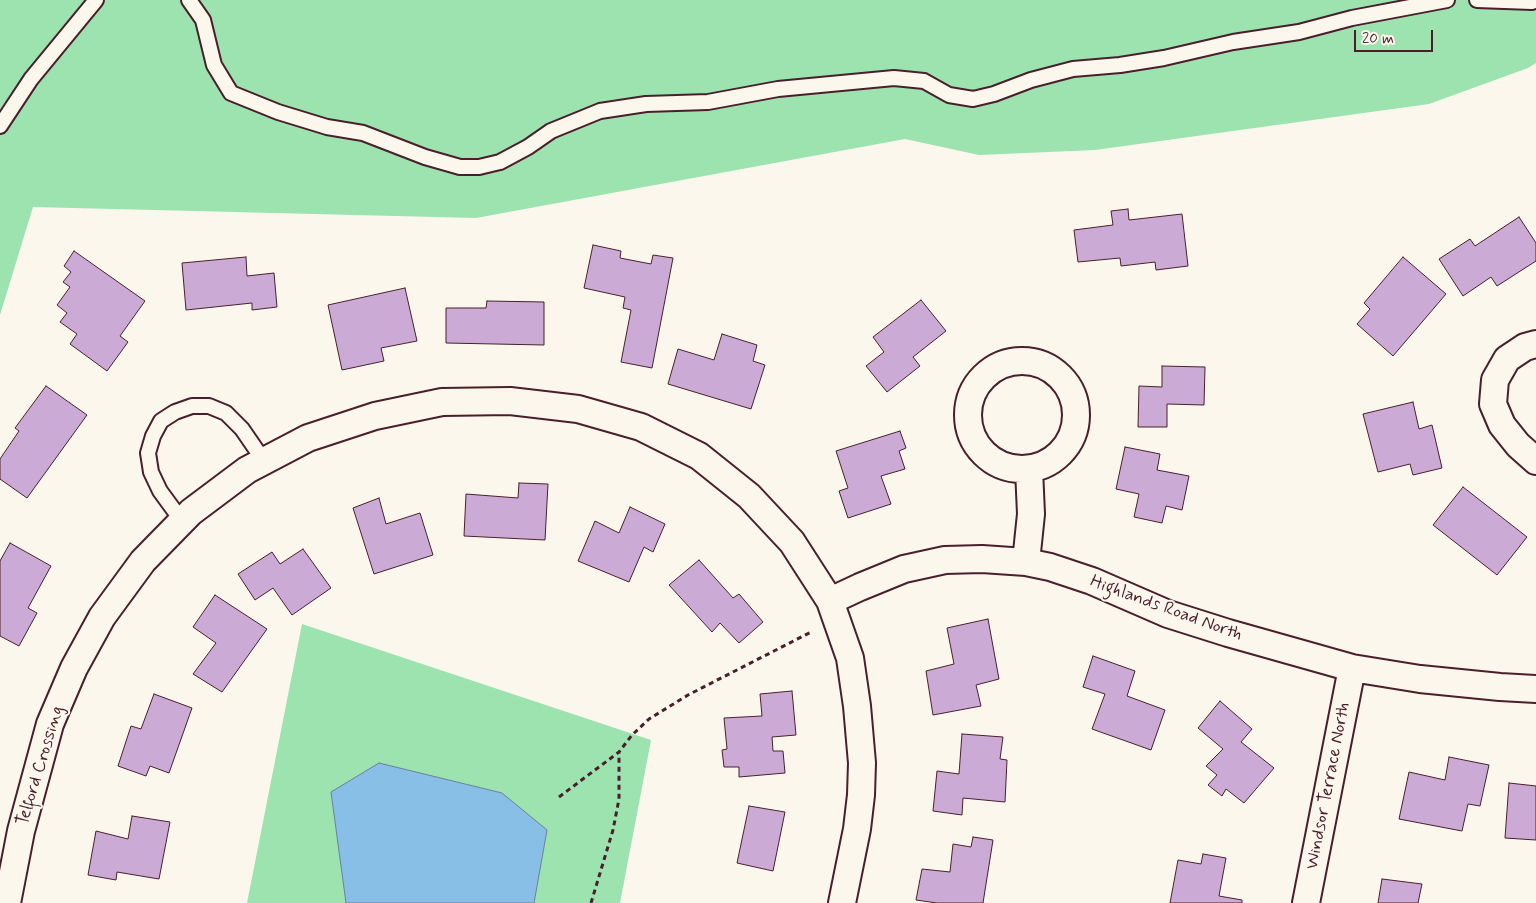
<!DOCTYPE html>
<style>
body{margin:0}
#map{position:relative;width:1536px;height:903px;overflow:hidden;background:#fbf7ec;font-family:Mynerve,sans-serif}
canvas{display:block}
.scale{position:absolute;left:1354px;top:30px;width:79px;height:22px;box-sizing:border-box;border:2px solid #4a1f2b;border-top:0;padding-left:6px;font-size:15px;line-height:18px;white-space:nowrap;color:#4a1f2b;-webkit-text-stroke:4px #fbf7ec;paint-order:stroke}
</style>
<div id="map">
<canvas width="1536" height="903"></canvas>
<div class="scale">20 m</div>
</div>
<script>
const context = document.querySelector('canvas').getContext('2d');
context.lineJoin = 'round';
function paint(path, color) { context.fillStyle = color; context.fill(path, 'evenodd'); }
const shape = rows => new Path2D(rows.map(r => 'M' + r).join(''));
function stroke(path, color, width, dash) { context.strokeStyle = color; context.lineWidth = width; context.lineCap = dash ? 'butt' : 'round'; context.setLineDash(dash || []); context.stroke(path); }
function write(font, color, halo, rows, align = 'center') {
  context.font = font + ' Mynerve,sans-serif'; context.lineWidth = 4; context.setLineDash([]); context.textBaseline = 'middle'; context.strokeStyle = halo; context.fillStyle = color; for (const [text, x, y, turn = 0] of rows) {
    context.save(); context.translate(x, y); context.rotate((+turn || 0) * Math.PI / 180); context.textAlign = isNaN(turn) ? turn : align; if (halo) context.strokeText(text, 0, 0); context.fillText(text, 0, 0); context.restore();
  }
}
paint(shape([
 [0,0,1536,0,1536,63,1528,68,1429,104,1095,150,979,155,905,139,476,218,33,207,0,315],
 [302,624,651,740,620,903,247,903]
]), '#9ce3b0');
const water = shape([
 [379,763,502,793,547,830,534,903,346,903,331,792,379,763]
]);
paint(water, '#87bfe6');
stroke(water, '#6f7f9b', 1);
const building = shape([
 [1128,209,1129,220,1182,214,1188,266,1156,270,1155,262,1121,266,1120,258,1078,262,1074,230,1113,225,1111,211,1128,209],
 [1519,217,1536,243,1536,261,1497,286,1491,277,1463,296,1439,259,1470,239,1475,246,1519,217],
 [593,245,621,251,620,258,651,264,653,255,673,258,652,368,621,362,631,310,623,308,625,297,584,288,593,245],
 [74,251,145,301,120,336,128,342,107,371,70,344,77,334,60,322,67,313,57,305,70,287,63,282,71,272,64,266,74,251],
 [246,257,247,276,274,273,277,307,252,310,252,303,186,310,182,263,246,257],
 [1403,257,1446,294,1393,356,1357,324,1370,309,1364,303,1403,257],
 [405,288,417,341,381,348,384,361,342,370,328,305,405,288],
 [921,300,946,331,913,357,920,366,887,392,866,366,884,352,873,337,921,300],
 [487,301,544,302,544,345,446,343,446,308,486,308,487,301],
 [722,334,757,345,753,361,765,365,751,409,668,384,678,349,714,360,722,334],
 [1162,366,1205,367,1204,405,1167,404,1167,427,1138,427,1139,386,1162,387,1162,366],
 [46,386,87,415,27,498,0,479,0,459,19,431,15,428,46,386],
 [1413,402,1419,429,1432,425,1442,468,1413,475,1410,464,1378,472,1363,414,1413,402],
 [900,431,906,448,899,451,905,469,881,476,891,504,848,518,839,491,848,488,836,451,900,431],
 [1125,447,1160,454,1157,470,1189,476,1182,510,1166,506,1162,523,1134,517,1139,494,1116,489,1125,447],
 [519,483,548,484,545,540,464,536,466,494,518,498,519,483],
 [1463,487,1527,537,1497,575,1433,525,1463,487],
 [379,498,386,524,420,513,433,555,374,574,353,508,379,498],
 [630,507,665,524,653,552,644,547,629,582,578,561,595,521,619,533,630,507],
 [10,543,51,566,28,608,37,613,19,646,0,636,0,561,10,543],
 [303,549,331,588,292,615,273,588,255,600,238,574,272,552,280,564,303,549],
 [699,560,733,598,739,594,763,622,739,643,720,623,712,632,669,585,699,560],
 [215,595,267,629,222,692,193,674,216,643,193,627,215,595],
 [988,619,999,679,976,685,981,706,933,715,926,671,954,664,947,628,988,619],
 [1093,656,1135,671,1127,696,1165,710,1151,750,1092,729,1105,694,1083,687,1093,656],
 [792,691,796,735,772,737,773,751,783,751,785,773,739,777,739,767,724,767,722,750,727,749,724,718,762,716,760,694,792,691],
 [154,694,192,708,169,773,150,766,146,776,118,766,131,726,141,729,154,694],
 [1220,701,1252,729,1241,742,1274,768,1244,803,1226,789,1222,796,1208,785,1217,775,1206,766,1223,749,1198,728,1220,701],
 [962,734,1003,737,1000,759,1007,760,1005,802,963,798,962,815,933,811,937,771,959,774,962,734],
 [1449,757,1489,765,1480,806,1468,804,1462,831,1399,819,1409,772,1445,780,1449,757],
 [1509,783,1536,786,1536,840,1505,838,1509,783],
 [749,806,785,812,773,871,737,863,749,806],
 [132,816,170,822,159,879,117,872,116,880,88,875,96,831,128,839,132,816],
 [973,837,993,840,983,903,937,903,916,900,922,869,950,872,953,844,971,847,973,837],
 [1203,854,1226,858,1219,896,1242,900,1242,903,1170,903,1178,860,1201,864,1203,854],
 [1382,879,1422,884,1418,903,1378,903,1382,879]
]);
paint(building, '#cbaad6');
stroke(building, '#4a1f2b', 1);
const service = shape([
 [189,0,203,20,214,65,231,93,278,112,327,127,363,133,425,157,460,167,479,167,500,162,528,147,551,131,600,111,646,104,708,102,778,89,894,78,924,81,949,95,973,99,994,94,1031,80,1073,69,1120,65,1164,58,1233,42,1299,32,1352,18,1447,0],
 [1477,0,1532,2,1536,0],
 [0,126,31,79,96,0],
 [182,521,160,491,151,472,148,453,153,436,161,421,175,412,192,406,209,406,226,413,242,429,264,461]
]);
const minor = shape([
 [1536,344,1525,347,1507,359,1495,380,1493,404,1502,425,1518,445,1536,461],
 '968 415a54 54 0 1 1 108 0a54 54 0 1 1-108 0Z',
 [1026,562,1031,514,1029,469],
 [830,601,860,587,904,569,945,560,982,559,1026,562,1050,567,1092,581,1168,614,1228,633,1352,668,1420,679,1500,687,1536,689],
 [7,903,21,831,50,724,74,668,102,617,143,561,191,512,247,470,308,438,375,416,442,402,510,401,578,409,641,427,699,456,749,496,792,542,830,601,850,658,857,706,862,763,861,795,857,829,842,903],
 [1306,903,1352,668]
]);
stroke(service, '#4a1f2b', 18);
stroke(minor, '#4a1f2b', 30);
stroke(shape([
 [559,797,619,752,632,735,649,719,688,695,813,631],
 [591,903,613,830,619,799,619,753]
]), '#4a1f2b', 3, [5, 4]);
stroke(service, '#fbf7ec', 14);
stroke(minor, '#fbf7ec', 26);
write('18px', '#4a1f2b', '#fbf7ec', [
 ["Highlands Road North",1166,609,20],
 ["Telford Crossing",41,766,-73],
 ["Windsor Terrace North",1329,786,-79]
]);
</script>
